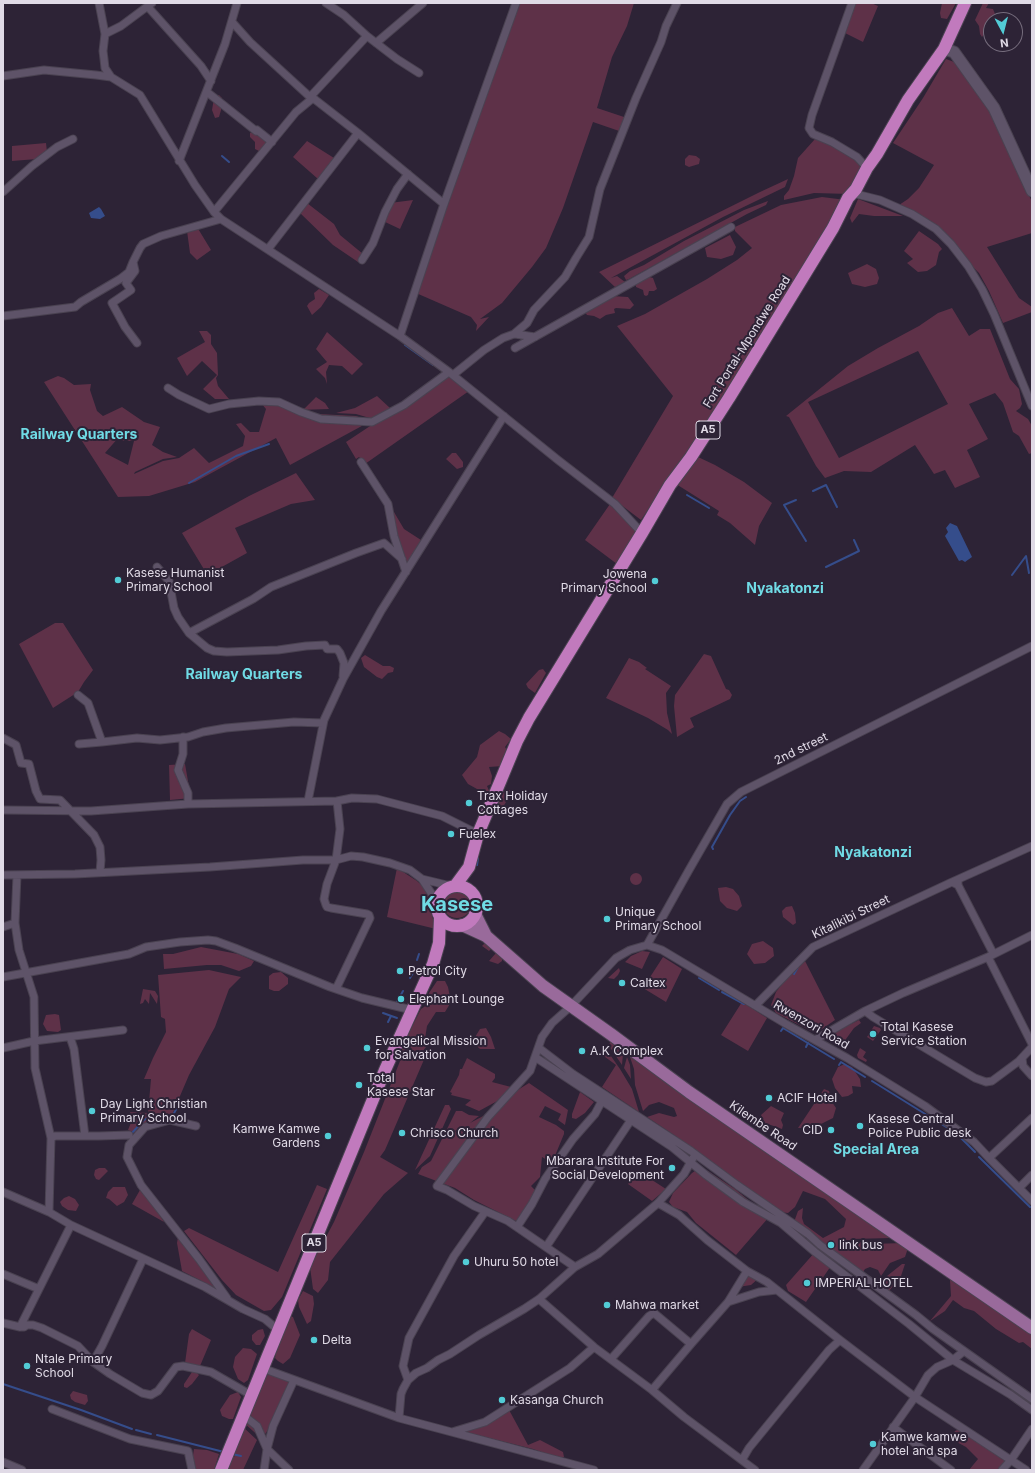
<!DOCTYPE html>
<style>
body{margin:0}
#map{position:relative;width:1035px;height:1473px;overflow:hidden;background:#2d2336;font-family:Inter,sans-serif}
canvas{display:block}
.frame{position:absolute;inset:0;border:4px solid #e0dae6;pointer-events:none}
.north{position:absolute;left:983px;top:12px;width:40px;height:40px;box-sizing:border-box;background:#2d2336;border:1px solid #756c7c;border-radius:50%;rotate:173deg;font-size:11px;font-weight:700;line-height:16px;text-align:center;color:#e0dae6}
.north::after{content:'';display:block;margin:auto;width:14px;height:18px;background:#52ccd6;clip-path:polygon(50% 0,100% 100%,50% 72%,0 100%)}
</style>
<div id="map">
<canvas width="1035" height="1473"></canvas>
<div class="frame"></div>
<div class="north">N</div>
</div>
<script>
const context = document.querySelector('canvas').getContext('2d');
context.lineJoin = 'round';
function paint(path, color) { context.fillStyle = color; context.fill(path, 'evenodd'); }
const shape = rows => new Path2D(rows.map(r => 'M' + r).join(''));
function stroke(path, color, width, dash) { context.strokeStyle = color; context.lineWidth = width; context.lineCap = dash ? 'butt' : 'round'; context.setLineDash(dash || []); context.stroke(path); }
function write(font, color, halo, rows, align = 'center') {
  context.font = font + ' Inter,sans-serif'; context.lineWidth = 4; context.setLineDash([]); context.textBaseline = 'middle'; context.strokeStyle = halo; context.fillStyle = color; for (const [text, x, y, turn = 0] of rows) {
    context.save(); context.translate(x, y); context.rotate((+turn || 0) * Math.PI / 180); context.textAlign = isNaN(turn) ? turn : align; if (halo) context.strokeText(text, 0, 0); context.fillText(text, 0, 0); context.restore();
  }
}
paint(shape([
 [517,3,634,3,627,26,612,57,597,108,627,118,622,132,593,122,563,208,546,248,532,267,502,303,480,319,489,317,476,331,477,325,471,317,416,293],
 [854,3,871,3,878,6,863,42,845,33],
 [942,3,956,3,947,19,941,18,940,13],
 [983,3,989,3,986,8,993,9,995,14,993,20,991,20,988,25,989,28,982,37,980,34,979,26,975,20],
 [946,59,957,63,988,104,1032,202,1032,233,987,247,1019,298,1032,307,1032,312,1003,323,989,291,979,273,968,262,951,238,935,225,899,205,908,199,919,188,934,165,893,143,923,98],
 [219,95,222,98,221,110,219,117,215,118,212,110,214,98],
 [254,131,265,140,266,143,262,149,259,151,255,149,255,142,250,137,250,133],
 [815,139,828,140,864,163,850,194,814,193,784,200,784,196,789,190,794,176,798,158],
 [307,141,334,158,318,179,293,157],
 [46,143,47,152,37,159,12,161,12,146],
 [689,155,696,156,700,159,699,164,689,167,685,165,685,159],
 [788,179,785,187,723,217,611,278,617,276,625,282,615,287,599,272,760,192],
 [822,197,846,200,712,414,641,520,612,498,673,396,617,326,645,314,707,279,737,260,752,248,735,231,735,227,781,205],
 [858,199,903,216,874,216,859,214,852,223,850,218],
 [413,200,400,229,383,221,390,203],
 [768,201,766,205,747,214,629,279,626,280,624,276,630,271,644,265,684,241,744,210],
 [307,203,334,224,340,235,363,254,358,262,333,245,299,212],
 [197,227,211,250,197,260,190,253,187,231],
 [919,231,938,244,942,249,939,252,936,265,927,271,918,272,907,263,913,259,904,251],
 [730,235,736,247,733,255,721,259,707,257,705,248],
 [867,264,876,269,879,278,877,284,865,287,852,284,848,273],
 [646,276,653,278,657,289,654,291,649,291,648,295,646,296,644,295,643,290,636,287,636,285],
 [319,289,329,295,321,307,312,315,307,306,309,303,315,299,314,293],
 [612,296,628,297,634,305,630,309,616,308,614,309,615,313,606,315,600,319,594,316,587,315,585,312],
 [952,308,969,336,980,329,990,329,1010,379,1019,389,1022,404,1020,408,1016,411,1028,419,1032,426,1032,453,1029,454,1019,436,1013,432,1003,403,995,393,969,404,988,439,967,450,980,477,955,488,945,470,934,474,915,445,871,472,844,471,825,478,816,466,789,417,786,416,848,366,878,348,919,326,938,313],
 [918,351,948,404,839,458,808,402],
 [199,331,207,331,211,335,211,344,217,353,218,375,216,378,218,386,229,399,215,399,203,389,217,375,202,361,187,376,177,358,205,342],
 [327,332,363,364,352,375,342,366,329,365,326,372,327,384,325,378,316,369,327,362,316,349],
 [447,375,469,391,365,464,359,457,356,459,346,442],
 [58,376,64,378,74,385,91,384,90,390,97,411,103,416,122,407,144,422,160,427,152,445,163,452,177,457,163,459,135,472,134,474,163,461,179,458,194,448,209,463,243,446,245,436,236,424,241,423,250,432,259,432,266,409,261,403,279,405,300,413,356,416,371,421,290,465,276,438,195,482,149,496,118,497,44,382],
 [117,430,123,441,134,441,128,465,105,453,119,437],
 [377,396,390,408,373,419,356,414,336,413,355,408],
 [316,397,325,403,329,409,299,410,304,409],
 [452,453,456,453,463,462,463,467,457,469,446,459],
 [698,457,715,465,744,482,772,503,759,526,755,545,730,523,717,515,719,511,676,484],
 [296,473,315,500,291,504,235,528,247,553,220,568,205,571,182,533,249,496],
 [610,504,636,527,636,533,617,564,585,540],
 [391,507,404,529,421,540,406,565,396,534],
 [55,623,63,623,93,670,84,682,78,692,53,708,19,644],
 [704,654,711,656,726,689,729,690,732,695,730,699,690,718,694,727,677,737,674,706,675,695],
 [365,655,383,666,390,666,394,668,393,672,388,673,382,679,377,677,364,667,361,658],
 [629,658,639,662,647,668,645,669,671,686,666,693,667,713,672,734,668,730,648,718,606,698],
 [543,669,546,673,535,693,528,688,526,684,539,670],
 [499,731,505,734,511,739,505,747,508,752,503,766,489,767,492,776,491,784,487,786,490,793,486,794,468,784,462,775,477,757,480,745],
 [185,764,191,798,170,800,169,765],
 [505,790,510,790,506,802,503,807,496,807],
 [397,868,417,881,424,887,429,897,431,912,436,929,387,917],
 '630 879a6 6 0 1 1 12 0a6 6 0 1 1-12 0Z',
 [726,887,733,889,739,896,742,906,737,911,727,908,720,901,718,888],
 '443 904a14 14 0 1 1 28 0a14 14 0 1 1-28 0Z',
 [792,906,795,913,796,923,793,925,783,917,782,911,786,907],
 [763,941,773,948,774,956,765,963,754,964,747,954,752,944],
 [486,942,502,957,502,961,498,964,489,961,496,953,491,949,489,951,482,946],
 [201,947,238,954,254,961,251,966,239,971,221,965,207,965,164,969,163,954,173,954],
 [642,951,650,952,642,969,625,962,631,956],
 [663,957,682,969,666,1002,643,988],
 [804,959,835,1020,822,1029,816,1032,811,1031,776,1013,771,1005,776,992,786,979,788,975],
 [619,968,620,971,618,975,614,979,608,978],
 [209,970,241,977,229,989,215,1027,189,1075,171,1117,153,1119,146,1123,136,1133,128,1130,132,1120,130,1112,148,1113,151,1079,144,1079,153,1058,166,1032,165,1019,161,1017,158,975],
 [281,972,288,978,288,984,279,991,274,991,269,989,269,976,273,973],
 [437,981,445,981,448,987,451,1002,445,1012,436,1012,427,1026,425,1039,423,1042,426,1047,423,1051,426,1055,385,1150,380,1157,408,1173,384,1194,330,1262,328,1280,318,1293,313,1289,310,1267,334,1222,364,1152,402,1056,400,1052,401,1048,421,1009,427,1005,429,993],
 [143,989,155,991,158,996,157,1004,150,993,149,1004,145,999,143,1003,140,1004],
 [742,1002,767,1018,748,1051,721,1035],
 [55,1014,59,1015,61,1030,58,1032,47,1031,43,1024,46,1015],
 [859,1020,861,1023,854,1028,846,1039,846,1046,844,1050,832,1042,830,1039,833,1033],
 [874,1026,880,1028,881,1030,873,1041,867,1037],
 [486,1028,491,1037,495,1049,480,1049,472,1042,480,1029],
 [610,1042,618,1046,623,1054,622,1065,609,1046],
 [860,1048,866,1052,863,1057,867,1060,866,1062,858,1058,857,1055],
 [606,1049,620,1069,632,1089,639,1112,602,1087,616,1065,601,1054],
 [629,1054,892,1238,850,1239,852,1241,872,1244,903,1243,908,1248,905,1257,890,1263,881,1276,878,1270,870,1267,865,1269,861,1275,794,1222,798,1211,803,1208,802,1218,804,1224,823,1238,844,1227,846,1219,825,1199,803,1191,795,1207,788,1213,779,1212,752,1191,740,1185,674,1135,647,1117,659,1113,674,1117,677,1116,674,1108,659,1102,649,1105,643,1111,635,1085,634,1069],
 [627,1057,630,1065,631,1079,624,1068],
 [467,1058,495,1074,495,1078,492,1082,511,1087,501,1099,479,1111,465,1105,471,1100,451,1095,452,1093,450,1092,459,1075,460,1069,462,1069],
 [845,1064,852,1067,860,1079,861,1087,852,1086,853,1093,848,1096,842,1097,835,1088,832,1079,838,1067],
 [529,1083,568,1110,565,1125,558,1120,561,1114,545,1106,539,1117,556,1125,564,1131,564,1134,552,1163,542,1157,540,1177,531,1186,537,1192,518,1222,474,1200,455,1188,418,1174,422,1167,431,1161,442,1139,462,1128,444,1135,456,1111,462,1111,469,1115,479,1116,470,1123,504,1105,516,1091],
 [824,1089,829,1091,832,1102,836,1108,833,1118,817,1126,812,1124,806,1128,798,1128],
 [580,1092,594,1102,585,1113,576,1119,572,1118,572,1114],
 [445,1105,449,1105,451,1109,430,1156,415,1170],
 [771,1106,784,1113,781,1120,783,1125,782,1129,765,1123,761,1115],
 [99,1168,105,1168,108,1171,99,1180,96,1179,94,1175,95,1170],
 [699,1168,708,1171,735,1189,769,1217,736,1255,696,1223,687,1212,673,1207,669,1202,673,1193,692,1173],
 [638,1171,666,1189,652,1201,628,1184],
 [317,1185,327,1189,282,1297,271,1310,264,1311,236,1295,222,1280,184,1231,189,1228,278,1272],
 [113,1187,125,1187,128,1195,124,1202,117,1206,109,1199,106,1198,108,1192],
 [140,1190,157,1211,164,1222,132,1204],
 [69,1196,75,1199,79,1205,76,1211,68,1210,62,1206,60,1202,64,1198],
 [178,1237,223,1292,182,1271,177,1243],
 [815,1252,833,1263,806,1302,788,1291,786,1285],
 [902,1264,905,1264,901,1276,889,1291,884,1290,884,1286,887,1276],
 [745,1271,759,1278,751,1285,738,1287],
 [950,1280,955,1280,1032,1332,1032,1349,1023,1342,1019,1343,996,1329,974,1311,964,1308,953,1300,945,1311,930,1321,951,1296],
 [303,1291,313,1296,314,1304,311,1321,307,1324,299,1307,298,1300],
 [290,1316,293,1317,300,1335,290,1358,283,1364,278,1361,275,1358,276,1353],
 [192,1329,211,1340,200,1366,185,1363,189,1334],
 [263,1329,265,1336,260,1345,256,1345,252,1340,252,1335,258,1330],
 [243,1348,251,1349,257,1354,248,1380,244,1383,238,1379,233,1367,235,1357],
 [195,1371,199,1375,192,1384,187,1388,184,1387,184,1384,192,1372],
 [265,1371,292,1381,271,1425,262,1439,244,1423],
 [73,1391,87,1395,88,1401,85,1405,75,1402,71,1399,70,1395],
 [238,1392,241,1397,233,1419,229,1419,222,1416,220,1410,230,1395],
 [508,1408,528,1445,540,1440,563,1452,564,1457,558,1458,533,1449,461,1431],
 [242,1426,257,1440,243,1470,224,1470,231,1452,235,1457,234,1452,236,1446,239,1443],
 [961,1428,1006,1458,1005,1462,999,1470,969,1470,978,1459,966,1447,951,1439,955,1431],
 [194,1449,207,1450,219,1454,214,1470,196,1470,192,1461]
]), '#5e3148');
paint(shape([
 [99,207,101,209,105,216,100,219,91,218,89,213],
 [950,523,957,526,972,557,965,562,962,560,959,561,945,536,948,532,946,528]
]), '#354d8b');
stroke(shape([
 [222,156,229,162],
 [405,345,433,365],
 [189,483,236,456,269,444],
 [813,491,826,485,837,507],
 [687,495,709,508],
 [796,500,784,505,806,541],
 [826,567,859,551,854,540],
 [1012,575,1026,556,1029,573],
 [496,807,499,799],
 [713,849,712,847,730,815,740,801,746,797],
 [477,865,478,858],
 [417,960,419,954],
 [794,974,798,967],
 [410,978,413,973],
 [699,978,719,990],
 [722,992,744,1004],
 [397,1002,403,991],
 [383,1013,397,1018],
 [388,1022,391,1016],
 [781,1031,783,1028,834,1059],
 [806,1047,808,1043],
 [839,1065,841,1062,865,1077],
 [872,1081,951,1130],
 [131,1134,144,1120,153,1115,173,1115,178,1106],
 [958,1135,975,1152],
 [979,1157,1030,1207],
 [3,1384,81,1410,132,1429],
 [136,1430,151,1434],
 [157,1435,224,1452],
 [232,1454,241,1456]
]), '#354d8b', 2);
const street = shape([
 [99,3,105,34,103,51,104,59,105,68,111,77],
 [326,3,344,15,367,36,397,59,419,73],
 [852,3,812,115,809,128,813,134,832,142,857,157,867,168],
 [148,7,201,66,211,81],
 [233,23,250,42,310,97,313,98,358,133,444,204],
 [105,34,121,26,152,3],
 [376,43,423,3],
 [3,76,44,70,96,75,111,77,140,95,195,185,214,212,221,219,400,336,449,372,558,460,615,504,642,533],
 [207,92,256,131,257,130,272,142],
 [310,97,367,36],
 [179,161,225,44,237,3],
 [3,192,32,166,57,147,73,139],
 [851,194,856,194,880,200,912,214,936,229,951,244,968,266,982,289,994,314,1032,406],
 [214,212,296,112,313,98],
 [268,249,358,133],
 [362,260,373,243,385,212,397,189,408,174],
 [3,316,75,307,81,302,120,279,129,272,133,262],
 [515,334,535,337],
 [400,336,444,204,516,3],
 [137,343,125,327,112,303,131,290,126,283,135,271,133,262,140,248,143,244,161,236,221,219],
 [515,348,731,227],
 [453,375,484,350,503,338,514,334,527,323,534,310,565,277,576,258,589,237,600,189,636,98,661,42,666,26,677,3],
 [168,388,179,395,209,409,229,404,259,401,279,402,301,412,321,419,372,422,404,405,449,372],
 [361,462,388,504,394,536,406,572],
 [157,567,169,581,174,608,178,617,189,633,207,648,214,651,227,652,278,650,306,646,325,645,327,649,337,649,340,653,344,663,343,676],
 [189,633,253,599,271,587,356,553,384,543,402,559],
 [78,695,88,703,102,742,137,738,160,740,188,737,203,732,226,728,294,722,323,723],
 [183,737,183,754,178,770,188,793,188,804],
 [3,738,16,745,21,763,29,764,36,791,40,799,60,800,94,835,100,847,101,860,100,872],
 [79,744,102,742],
 [308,801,324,720,343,679,381,611,504,416],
 [3,810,91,811,188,804,337,801],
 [3,875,75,874,210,867,303,860,336,860,351,856,363,857,390,863,410,870,422,879,437,902],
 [17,875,15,923,19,950,34,997,35,1068,51,1138,49,1212],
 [422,879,451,886],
 [958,881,958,885,993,953],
 [952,882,1032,846],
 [3,927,15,923],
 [647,945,689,870,727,804,741,792,1032,646],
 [988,957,1032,1044],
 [3,977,129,954,146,947,180,942,208,940,216,941,235,948,330,987,362,998,412,1010],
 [336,989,370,918,369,915,367,914,331,908,327,907,326,905,324,899,327,884,336,860,340,829,337,801,352,798,377,799,442,816,478,834],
 [756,1005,813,947,952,882,958,885],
 [865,1011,873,1017,975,1078,986,1082,992,1081,1019,1061,1032,1047],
 [70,1037,74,1049,85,1136],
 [815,1040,865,1011,903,993,988,957,1032,935],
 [3,1048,34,1041,123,1030],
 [539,1048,573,1074,691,1151,737,1185,808,1234,820,1245,916,1315,933,1329,1032,1399],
 [535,1057,672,1147,706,1175,743,1202,781,1223,815,1252,909,1324,953,1360,1011,1395,1032,1410],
 [1022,1058,1023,1066,1032,1076],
 [196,1126,170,1120,145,1127,129,1145,127,1157,141,1185,199,1259,227,1298],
 [51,1138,55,1136,99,1136,129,1135],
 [989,1158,1032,1118],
 [1019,1188,1032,1175],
 [3,1192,49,1212,71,1225,205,1287,243,1309,265,1319,278,1330],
 [658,1203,679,1215,707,1240,747,1271,767,1282,840,1340,915,1397,1026,1470],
 [517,1227,532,1204,545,1179,573,1139,595,1114,604,1097],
 [546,1247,631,1120],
 [575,1267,508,1221,474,1206,447,1190,437,1186,488,1117,530,1071,542,1037,552,1023,570,1007,616,958,630,950,647,945,662,950,786,1024,847,1058,925,1106,974,1142,989,1158,1032,1201],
 [3,1274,39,1289],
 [539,1299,594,1347,652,1390,684,1417,755,1470],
 [728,1302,747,1271],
 [3,1323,20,1327,24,1327,27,1325,33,1325,42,1328,78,1346,93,1362,102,1346,143,1259],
 [20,1327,71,1225],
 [611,1359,649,1316,654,1313,691,1344],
 [93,1362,110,1374,142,1393,151,1395,158,1391,176,1367,183,1366,211,1372,251,1395],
 [262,1368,399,1418,594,1470],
 [408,1380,403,1366,409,1338,454,1256,485,1212],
 [652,1390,691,1344,728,1302,759,1292,777,1290],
 [52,1409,130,1439,188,1451,192,1470],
 [243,1415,257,1426,267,1449,289,1470],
 [399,1418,401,1394,403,1389,408,1380,416,1373,427,1368,438,1360,450,1354,479,1335,524,1309,539,1299,575,1267,598,1254,658,1203,684,1174,693,1158],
 [893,1427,951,1470],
 [452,1432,485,1422,570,1368,594,1347],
 [742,1460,749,1448,829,1350,840,1340],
 [3,1462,22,1470],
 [264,1470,267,1449,273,1426,294,1380],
 [863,1470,915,1397,928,1375,937,1367,953,1360,964,1351],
 [1002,1470,1011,1460,1032,1429]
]);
const secondary = shape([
 [944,49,954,52,994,108,1032,191]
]);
const primary = shape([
 [475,914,486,936],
 [462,925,486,936,543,986,612,1035,689,1092,1032,1328]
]);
const highway = shape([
 '437 906a20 20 0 1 1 40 0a20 20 0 1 1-40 0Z',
 [455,886,469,867,478,834,500,782,517,741,529,718,642,533,670,485,691,457,729,398,833,228,848,198,856,189,867,168,877,154,908,100,944,49,965,3],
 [221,1470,385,1070,433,964,439,943,440,917]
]);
stroke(street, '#4a4251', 9);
stroke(secondary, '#4a4251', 13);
stroke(primary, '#4a4251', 14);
stroke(highway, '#4a4251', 14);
stroke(street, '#5e5368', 7);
stroke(secondary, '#5e5368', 11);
stroke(primary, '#996a9b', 12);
stroke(highway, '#c17abd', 12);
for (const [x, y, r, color] of [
 [118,580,4,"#52ccd6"],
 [655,581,4,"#52ccd6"],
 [469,803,4,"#52ccd6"],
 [451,834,4,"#52ccd6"],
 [607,919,4,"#52ccd6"],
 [400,971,4,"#52ccd6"],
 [622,983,4,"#52ccd6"],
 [401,999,4,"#52ccd6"],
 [873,1034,4,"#52ccd6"],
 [367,1048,4,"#52ccd6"],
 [582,1051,4,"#52ccd6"],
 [359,1085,4,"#52ccd6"],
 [769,1098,4,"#52ccd6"],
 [92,1111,4,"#52ccd6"],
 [860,1126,4,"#52ccd6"],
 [831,1130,4,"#52ccd6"],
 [402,1133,4,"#52ccd6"],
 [328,1136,4,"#52ccd6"],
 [672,1168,4,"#52ccd6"],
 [831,1245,4,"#52ccd6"],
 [466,1262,4,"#52ccd6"],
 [807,1283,4,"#52ccd6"],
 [607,1305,4,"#52ccd6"],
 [314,1340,4,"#52ccd6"],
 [27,1366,4,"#52ccd6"],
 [502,1400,4,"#52ccd6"],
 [873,1444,4,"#52ccd6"]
]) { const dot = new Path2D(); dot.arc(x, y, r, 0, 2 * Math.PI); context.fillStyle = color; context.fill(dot); stroke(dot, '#2d2336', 1.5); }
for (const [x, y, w] of [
 [708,430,24],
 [314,1243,24]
]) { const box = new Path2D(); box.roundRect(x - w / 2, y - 9, w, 18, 3); context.fillStyle = '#2d2336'; context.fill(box); stroke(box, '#e0dae6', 1); }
write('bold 11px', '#e0dae6', null, [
 ["A5",708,430],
 ["A5",314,1243]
]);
write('12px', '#e0dae6', '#2d2336', [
 ["Fort Portal-Mpondwe Road",747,342,-58],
 ["2nd street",801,749,-26],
 ["Kitalikibi Street",851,917,-26],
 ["Rwenzori Road",811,1025,30],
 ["Kilembe Road",763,1126,34]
]);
write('12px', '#e0dae6', '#2d2336', [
 ["Kasese Humanist",126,573],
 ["Primary School",126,587],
 ["Jowena",647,574,"right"],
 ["Primary School",647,588,"right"],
 ["Trax Holiday",477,796],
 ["Cottages",477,810],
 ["Fuelex",459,834],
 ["Unique",615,912],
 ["Primary School",615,926],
 ["Petrol City",408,971],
 ["Caltex",630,983],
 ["Elephant Lounge",409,999],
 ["Total Kasese",881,1027],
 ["Service Station",881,1041],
 ["Evangelical Mission",375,1041],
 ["for Salvation",375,1055],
 ["A.K Complex",590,1051],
 ["Total",367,1078],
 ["Kasese Star",367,1092],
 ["ACIF Hotel",777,1098],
 ["Day Light Christian",100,1104],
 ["Primary School",100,1118],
 ["Kasese Central",868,1119],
 ["Police Public desk",868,1133],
 ["Kamwe Kamwe",320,1129,"right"],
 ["Gardens",320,1143,"right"],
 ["CID",823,1130,"right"],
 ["Chrisco Church",410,1133],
 ["Mbarara Institute For",664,1161,"right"],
 ["Social Development",664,1175,"right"],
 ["link bus",839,1245],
 ["Uhuru 50 hotel",474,1262],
 ["IMPERIAL HOTEL",815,1283],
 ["Mahwa market",615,1305],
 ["Delta",322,1340],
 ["Ntale Primary",35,1359],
 ["School",35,1373],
 ["Kasanga Church",510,1400],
 ["Kamwe kamwe",881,1437],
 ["hotel and spa",881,1451]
], 'left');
write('bold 14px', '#70dbe5', '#2d2336', [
 ["Railway Quarters",79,435],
 ["Nyakatonzi",785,589],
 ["Railway Quarters",244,675],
 ["Nyakatonzi",873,853],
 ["Special Area",876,1150]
]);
write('bold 20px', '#70dbe5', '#2d2336', [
 ["Kasese",457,905]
]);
</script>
